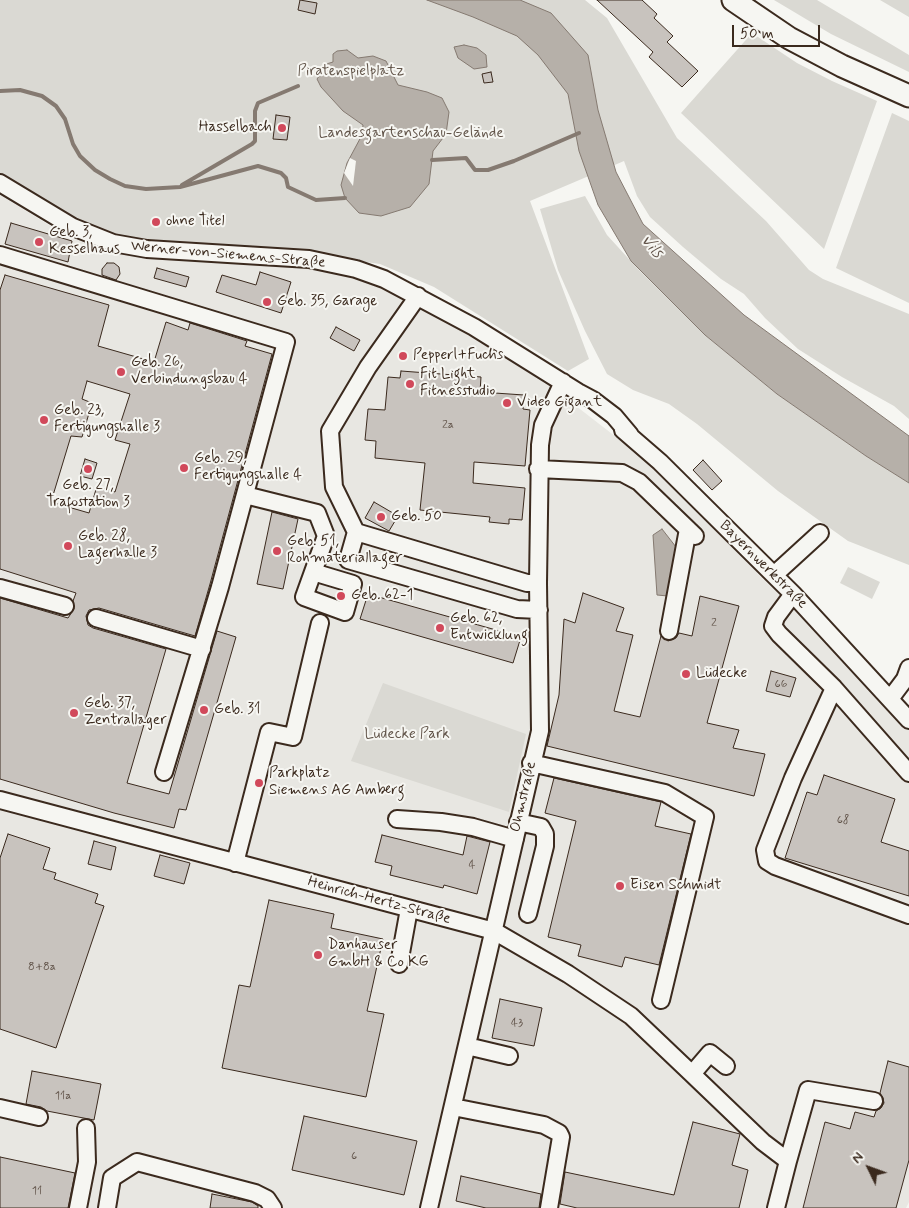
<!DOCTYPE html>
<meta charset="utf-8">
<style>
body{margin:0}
#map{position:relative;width:909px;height:1208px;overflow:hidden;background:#f6f6f2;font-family:Mynerve,sans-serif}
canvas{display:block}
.north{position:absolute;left:844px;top:1143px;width:50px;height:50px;-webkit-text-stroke:4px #f6f6f2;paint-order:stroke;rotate:312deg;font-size:14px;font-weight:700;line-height:20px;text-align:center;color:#3b2a1e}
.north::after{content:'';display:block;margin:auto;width:18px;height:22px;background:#3b2a1e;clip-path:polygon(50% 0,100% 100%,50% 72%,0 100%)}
.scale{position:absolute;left:732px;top:25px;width:88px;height:22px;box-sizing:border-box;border:2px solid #3b2a1e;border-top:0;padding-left:6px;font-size:15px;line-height:18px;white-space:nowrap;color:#3b2a1e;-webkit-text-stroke:4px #f6f6f2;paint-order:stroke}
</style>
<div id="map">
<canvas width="909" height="1208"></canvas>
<div class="north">N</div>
<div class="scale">50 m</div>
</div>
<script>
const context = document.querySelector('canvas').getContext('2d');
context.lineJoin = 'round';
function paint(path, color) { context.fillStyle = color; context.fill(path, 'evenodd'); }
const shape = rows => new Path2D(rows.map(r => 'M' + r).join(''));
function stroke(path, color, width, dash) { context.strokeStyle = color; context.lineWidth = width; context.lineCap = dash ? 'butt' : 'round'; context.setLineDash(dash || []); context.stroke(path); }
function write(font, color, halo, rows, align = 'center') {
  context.font = font + ' Mynerve,sans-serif'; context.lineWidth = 4; context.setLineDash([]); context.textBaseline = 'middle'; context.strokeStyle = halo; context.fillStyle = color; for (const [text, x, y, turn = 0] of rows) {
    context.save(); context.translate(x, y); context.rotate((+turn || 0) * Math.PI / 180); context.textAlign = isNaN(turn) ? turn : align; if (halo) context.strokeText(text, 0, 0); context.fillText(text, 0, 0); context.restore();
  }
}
paint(shape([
 [0,195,59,231,109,252,309,262,409,298,536,375,660,471,909,722,909,1202,906,1208,0,1208]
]), '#e8e7e2');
paint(shape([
 [0,0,585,0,607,18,677,138,766,221,809,270,823,279,909,314,909,419,894,406,842,377,798,349,765,318,744,294,721,279,683,247,650,217,637,196,624,161,530,201,589,359,568,371,434,287,380,264,310,254,145,245,98,229,51,209,0,180],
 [774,0,817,0,909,55,909,72,831,34],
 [880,0,909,0,909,17],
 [752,33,797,63,832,81,877,101,824,249,681,113],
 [892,113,909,121,909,303,836,268],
 [585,196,607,235,638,269,705,335,777,394,866,456,909,483,909,565,848,541,778,491,697,424,669,404,633,390,607,374,585,331,558,270,540,209],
 [848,567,880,582,872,599,840,583],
 [383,683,526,734,509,812,351,761]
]), '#dad9d3');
const water = shape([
 [427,0,520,0,551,13,588,55,598,110,616,172,643,224,744,315,909,436,909,483,866,456,777,394,705,335,631,261,598,205,579,151,568,94,538,55,517,36,473,17,427,0],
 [464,45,477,48,486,55,487,67,474,69,458,58,454,47,464,45],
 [347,50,358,58,373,56,386,61,398,85,427,92,442,98,449,112,446,134,433,151,429,184,410,207,381,216,359,213,345,198,341,185,347,163,362,135,363,125,343,111,321,87,317,79,323,71,323,65,333,62,333,54,337,51,347,50],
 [662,529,676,547,668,596,657,595,653,535,662,529]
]);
paint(water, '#b6b0a9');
stroke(water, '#857a71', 1);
paint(shape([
 [350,158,356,161,353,186,344,173]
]), '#f6f6f2');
stroke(shape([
 [0,91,20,90,42,96,56,106,65,119,73,144,80,156,95,170,110,179,125,186,146,189,180,187,258,166,281,173,286,178,288,187,316,200,345,198],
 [432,160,466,158,475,170,488,170,514,161,579,133],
 [182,185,252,144,255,141,255,111,258,103,298,86]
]), '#857a71', 4);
const building = shape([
 [300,0,317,3,315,14,298,10,300,0],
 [597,0,642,0,657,14,654,18,673,36,667,42,698,71,682,87,649,57,653,52,597,0],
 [491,72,493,82,484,83,482,74,491,72],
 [276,115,290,117,287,140,273,139,276,115],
 [11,223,72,241,68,262,5,244,11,223],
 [107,263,114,263,119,267,120,274,116,280,102,275,102,269,107,263],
 [157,268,189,277,186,287,154,278,157,268],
 [260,272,291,282,281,313,216,292,222,275,256,285,260,272],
 [5,275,109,305,98,346,154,362,166,322,188,330,190,323,247,341,245,346,272,354,210,584,195,636,99,608,89,610,86,616,88,625,93,628,166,649,127,783,169,794,217,631,236,637,186,810,179,809,174,828,114,813,0,779,0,598,68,618,74,609,73,601,76,593,0,569,0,290,5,275],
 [87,381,130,394,115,440,130,444,115,492,97,486,89,513,51,502,71,436,82,437,92,403,82,399,87,381],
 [336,327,360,340,354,351,330,338,336,327],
 [401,371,481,377,480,392,524,395,523,409,530,410,525,466,474,462,473,483,525,488,522,520,509,519,509,524,489,522,490,517,420,510,425,463,375,458,376,441,365,440,368,409,385,410,388,377,400,378,401,371],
 [85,459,97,463,92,479,80,476,85,459],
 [703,460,722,481,712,490,693,470,703,460],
 [374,502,398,516,389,531,365,518,374,502],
 [272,512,298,519,283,589,257,584,272,512],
 [583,593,624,608,616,631,633,635,614,711,640,717,661,636,668,641,676,638,679,633,692,636,700,596,739,606,707,723,739,730,733,748,765,754,754,796,547,746,559,695,564,619,575,623,583,593],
 [368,594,521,637,513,663,360,619,368,594],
 [771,671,796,678,790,697,766,691,771,671],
 [824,775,895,799,881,842,909,851,909,896,785,858,807,792,817,795,824,775],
 [554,778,661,802,655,826,691,834,659,965,625,957,622,967,578,956,581,945,548,937,576,821,545,813,554,778],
 [8,834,50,848,43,869,56,873,54,879,98,894,95,903,104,906,56,1048,0,1029,0,858,8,834],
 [382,835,463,855,467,836,490,842,477,894,444,885,443,888,390,875,392,866,375,862,382,835],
 [94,841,116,847,111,870,88,864,94,841],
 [160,855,190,863,184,884,154,876,160,855],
 [269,900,334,914,331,928,383,939,367,1011,384,1014,366,1097,222,1068,239,985,250,987,269,900],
 [500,999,542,1008,534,1046,492,1038,500,999],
 [888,1061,909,1067,909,1160,896,1208,803,1208,825,1122,850,1129,855,1112,874,1117,876,1111,881,1108,884,1103,883,1098,880,1093,888,1061],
 [32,1071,101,1084,94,1120,47,1111,41,1107,26,1104,32,1071],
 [304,1116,417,1141,404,1195,292,1170,304,1116],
 [693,1122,740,1134,732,1165,748,1170,739,1208,577,1208,560,1204,565,1172,674,1195,693,1122],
 [0,1157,75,1173,68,1208,0,1208,0,1157],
 [461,1176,541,1194,539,1208,486,1208,456,1201,461,1176],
 [212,1194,252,1202,258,1206,258,1208,210,1208,212,1194]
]);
paint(building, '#c8c3be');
stroke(building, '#3b2a1e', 1);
const minor = shape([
 [0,183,73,227,113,243,147,249,309,259,356,269,384,279,474,327,578,392,593,400,614,416,630,435],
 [0,255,286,342,220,587,164,772],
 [418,296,368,367,330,431,334,487,356,532,348,560,517,609,539,610],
 [623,430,660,462,793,594,909,720],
 [538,469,622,473,639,482,695,536],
 [245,495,317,513,326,536,304,597,345,612,353,584,313,572],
 [356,532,527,583,538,583],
 [774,575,820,533],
 [0,588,65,606],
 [793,594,776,617,773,626,779,634,834,688,909,773],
 [96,618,202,649],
 [669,631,688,529],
 [834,688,793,778,765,850,767,861,775,866,909,915],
 [890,699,905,679,909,668],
 [531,763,665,793,705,817,661,1000],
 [0,800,494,931,568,974,631,1016,692,1074,710,1053,726,1066],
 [397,819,441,822,473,827,515,839],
 [518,822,541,827,545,834,545,846,528,914],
 [235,863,269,732,293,737,320,623],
 [399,964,409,909],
 [467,1046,509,1056],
 [692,1074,763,1142,788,1161,808,1090,874,1101],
 [453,1107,544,1125,559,1133,561,1137,549,1208],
 [0,1108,39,1117],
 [78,1208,87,1162,86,1128],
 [107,1208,112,1178,137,1162,255,1193,267,1199,273,1208],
 [429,1208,540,731,538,583,540,445,543,425,563,382],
 [776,1208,788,1161]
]);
const major = shape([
 [733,0,789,38,842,66,909,96]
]);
stroke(minor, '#3b2a1e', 20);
stroke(major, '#3b2a1e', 25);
stroke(minor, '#f6f6f2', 16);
stroke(major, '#f6f6f2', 21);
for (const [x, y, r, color] of [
 [282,128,5,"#d1495b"],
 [156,222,5,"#d1495b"],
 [39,242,5,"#d1495b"],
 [267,302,5,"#d1495b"],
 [403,356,5,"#d1495b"],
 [121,372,5,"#d1495b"],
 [410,384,5,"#d1495b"],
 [507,403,5,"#d1495b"],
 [44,420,5,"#d1495b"],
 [184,468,5,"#d1495b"],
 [88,469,5,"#d1495b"],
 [381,517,5,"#d1495b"],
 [68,546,5,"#d1495b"],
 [277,551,5,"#d1495b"],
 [341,596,5,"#d1495b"],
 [440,628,5,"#d1495b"],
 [686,674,5,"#d1495b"],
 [204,710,5,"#d1495b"],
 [74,713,5,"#d1495b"],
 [259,783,5,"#d1495b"],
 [620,886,5,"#d1495b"],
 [318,955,5,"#d1495b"]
]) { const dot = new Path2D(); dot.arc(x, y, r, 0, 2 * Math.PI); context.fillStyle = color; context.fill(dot); stroke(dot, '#f6f6f2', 2); }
write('12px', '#5e5046', null, [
 ["2a",448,425],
 ["2",714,623],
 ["66",781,684],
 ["68",843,820],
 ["4",472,865],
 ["8+8a",42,967],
 ["43",517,1023],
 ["11a",63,1096],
 ["6",354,1156],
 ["11",37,1191]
]);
write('15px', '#63564b', '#f6f6f2', [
 ["Piratenspielplatz",351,72],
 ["Landesgartenschau-Gelände",411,134],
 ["Lüdecke Park",407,735]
]);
write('15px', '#3b2a1e', '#f6f6f2', [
 ["Hasselbach",272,128,"right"],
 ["ohne Titel",166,222],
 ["Geb. 3,",49,233],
 ["Kesselhaus",49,250],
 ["Geb. 35, Garage",277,302],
 ["Pepperl+Fuchs",413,356],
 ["Geb. 26,",131,363],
 ["Verbindungsbau 4",131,380],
 ["Fit Light",420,375],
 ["Fitnesstudio",420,392],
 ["Video Gigant",517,403],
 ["Geb. 23,",54,411],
 ["Fertigungshalle 3",54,428],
 ["Geb. 29,",194,459],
 ["Fertigungshalle 4",194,476],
 ["Geb. 27,",88,486,"center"],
 ["Trafostation 3",88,503,"center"],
 ["Geb. 50",391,517],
 ["Geb. 28,",78,537],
 ["Lagerhalle 3",78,554],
 ["Geb. 51,",287,542],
 ["Rohmateriallager",287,559],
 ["Geb. 62-1",351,596],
 ["Geb. 62,",450,619],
 ["Entwicklung",450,636],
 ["Lüdecke",696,674],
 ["Geb. 37,",84,704],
 ["Zentrallager",84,721],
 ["Geb. 31",214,710],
 ["Parkplatz",269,774],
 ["Siemens AG Amberg",269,791],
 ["Eisen Schmidt",630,886],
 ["Danhauser",328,946],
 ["GmbH & Co KG",328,963]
], 'left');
write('15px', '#3b2a1e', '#f6f6f2', [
 ["Werner-von-Siemens-Straße",228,255,5],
 ["Bayernwerkstraße",763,565,45],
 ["Ohmstraße",524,797,-77],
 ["Heinrich-Hertz-Straße",379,901,15]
]);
write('italic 16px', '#605248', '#f6f6f2', [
 ["Vils",651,247,49]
]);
</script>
